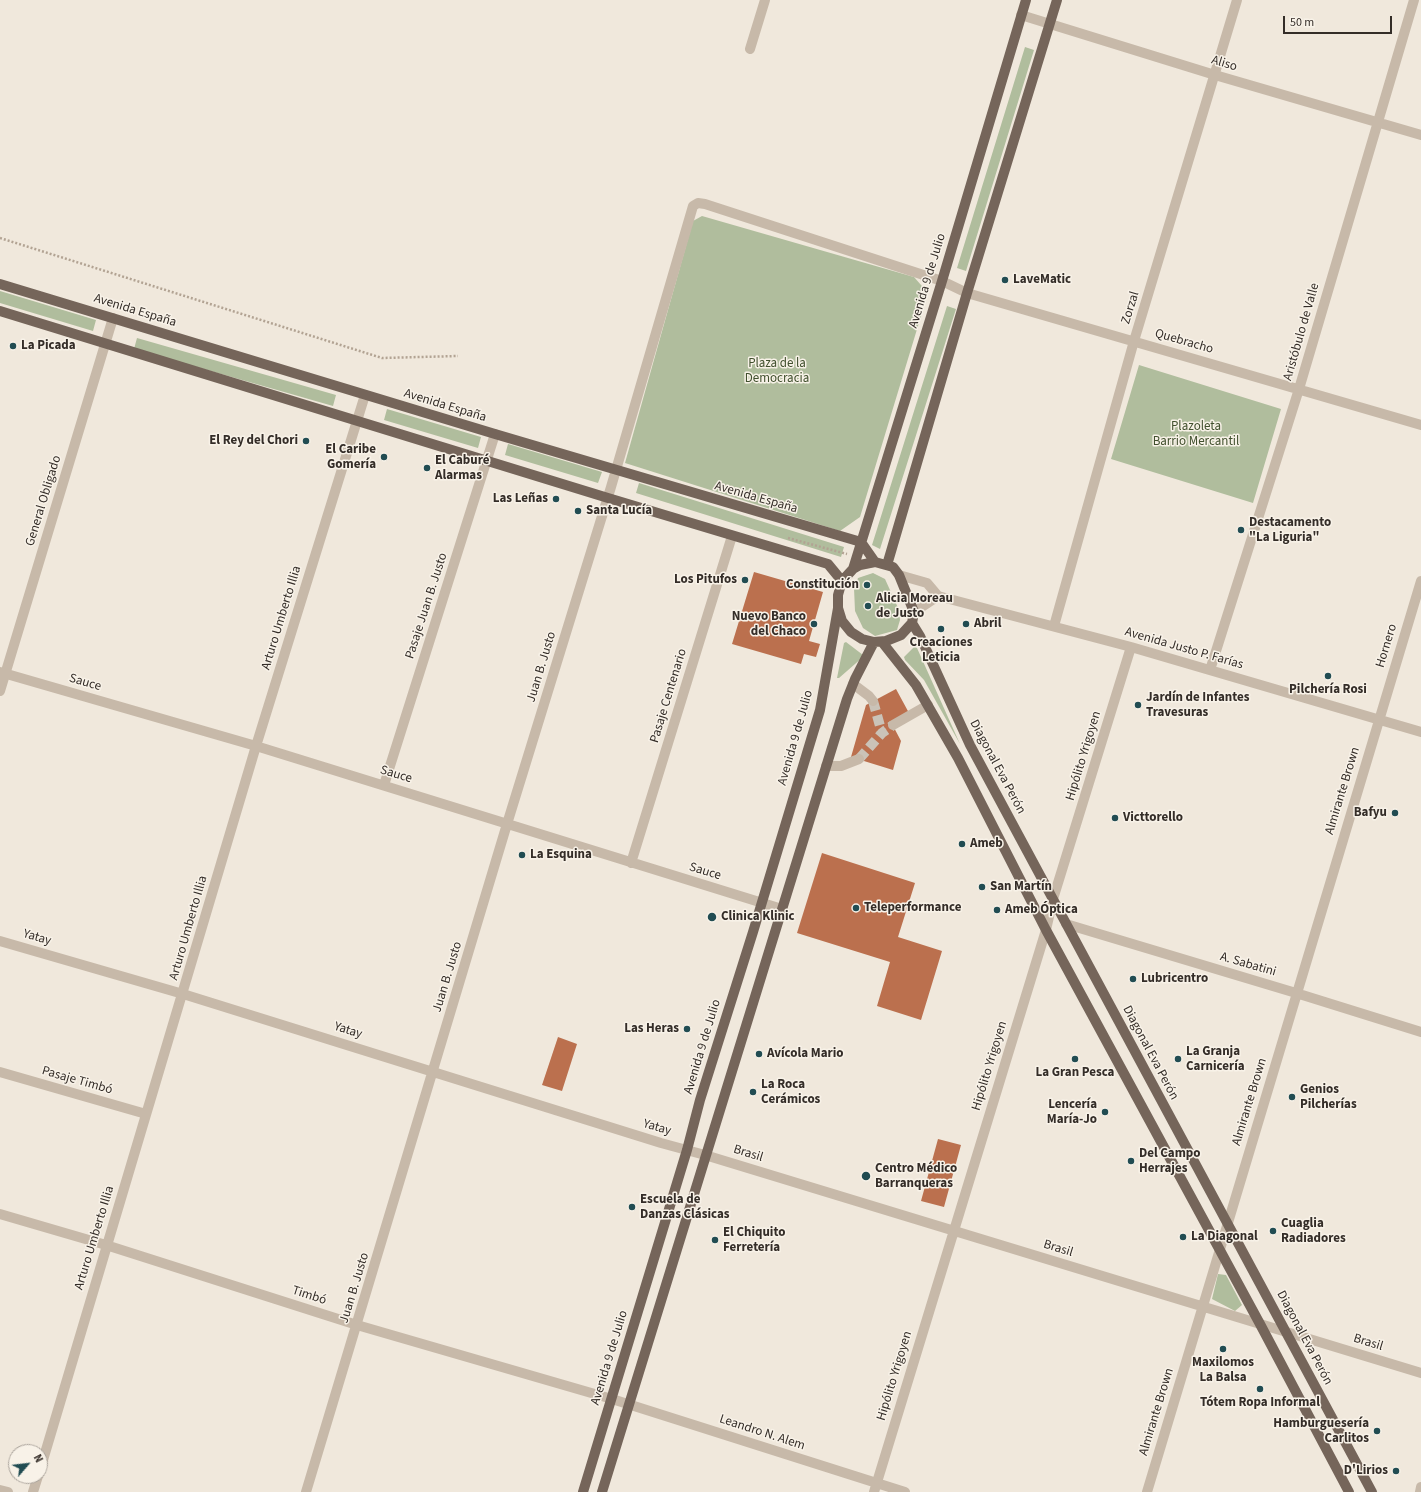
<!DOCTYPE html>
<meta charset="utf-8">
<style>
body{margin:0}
#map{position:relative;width:1421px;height:1492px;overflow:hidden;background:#f0e8dc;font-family:"Source Sans 3",sans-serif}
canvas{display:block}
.north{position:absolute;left:8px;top:1444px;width:40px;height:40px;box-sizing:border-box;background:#f8f2e8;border:1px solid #aaa39b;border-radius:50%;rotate:62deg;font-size:11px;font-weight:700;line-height:16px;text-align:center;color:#342d28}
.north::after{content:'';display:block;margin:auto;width:14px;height:18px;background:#214c52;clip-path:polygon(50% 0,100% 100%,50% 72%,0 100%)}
.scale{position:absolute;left:1283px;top:16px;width:109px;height:18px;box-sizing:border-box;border:2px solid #342d28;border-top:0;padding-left:5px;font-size:12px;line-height:14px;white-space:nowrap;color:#342d28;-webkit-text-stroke:3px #f8f2e8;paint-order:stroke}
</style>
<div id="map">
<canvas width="1421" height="1492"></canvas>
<div class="north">N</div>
<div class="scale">50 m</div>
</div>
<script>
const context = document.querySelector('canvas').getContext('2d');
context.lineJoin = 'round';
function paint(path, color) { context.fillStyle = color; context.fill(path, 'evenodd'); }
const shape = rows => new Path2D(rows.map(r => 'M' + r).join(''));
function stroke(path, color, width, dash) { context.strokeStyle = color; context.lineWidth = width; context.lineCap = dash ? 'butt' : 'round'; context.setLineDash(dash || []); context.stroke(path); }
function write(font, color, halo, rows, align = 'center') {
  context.font = font + ' "Source Sans 3",sans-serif'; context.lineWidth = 3; context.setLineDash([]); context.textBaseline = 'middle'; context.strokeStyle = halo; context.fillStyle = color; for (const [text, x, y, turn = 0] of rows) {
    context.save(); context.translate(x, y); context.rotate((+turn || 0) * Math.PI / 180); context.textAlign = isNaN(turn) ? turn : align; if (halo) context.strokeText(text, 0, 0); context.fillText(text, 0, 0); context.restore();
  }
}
paint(shape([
 [1025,47,1034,50,966,271,957,268],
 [702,216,914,277,928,293,860,517,840,531,625,463,693,221],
 [0,291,96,320,93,331,0,303],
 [947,306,956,309,880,549,872,545],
 [137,338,336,395,333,406,134,349],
 [1139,365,1281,409,1253,503,1111,459],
 [387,409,481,437,478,448,384,420],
 [508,444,602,472,598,483,505,455],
 [639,483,844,547,841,557,636,493],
 [873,573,885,579,899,610,900,620,897,630,875,636,863,628,855,611,854,588,858,578],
 [846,642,863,655,863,657,839,678,837,678,844,643],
 [914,647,917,648,960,744,924,680,905,660,904,657],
 [1218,1274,1226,1275,1242,1305,1235,1311,1212,1299]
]), '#b0bd9d');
paint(shape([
 [754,572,823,592,809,641,820,644,816,657,804,654,801,664,732,644],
 [896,689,909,713,891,722,901,741,893,770,851,757,866,705],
 [822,853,915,883,898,937,942,951,921,1020,877,1006,890,962,797,933],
 [558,1037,577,1044,562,1091,542,1085],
 [938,1139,961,1145,944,1207,921,1201]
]), '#bb704e');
stroke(shape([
 [873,701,882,733],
 [859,759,882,733,893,725]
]), '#cac3b8', 10, [10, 5]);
stroke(shape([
 [0,238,382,358,458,356],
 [788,538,847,554]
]), '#b2a393', 2.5, [2, 2]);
stroke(shape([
 [1021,15,1215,75,1421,135],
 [750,49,765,0],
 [899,575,927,583,938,596,1131,647,1421,732],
 [914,612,938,596],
 [1054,626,1134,341,1237,0],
 [1210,670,1299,389,1414,0],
 [0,672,256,746,782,909],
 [853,684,869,696,873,701],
 [0,691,113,318],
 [893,725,928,705],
 [826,766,841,766,859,759],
 [384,785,495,434],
 [631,863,732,536],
 [1066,924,1296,993,1421,1032],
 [0,941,183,994,661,1143,705,1155,1421,1373],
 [0,1072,146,1114],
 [0,1214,106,1245,357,1325,612,1399,905,1492],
 [40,1470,256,746,365,395],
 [0,1490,8,1492],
 [33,1492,38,1476],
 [306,1492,507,824,611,487,693,206,698,203,705,204,942,281,967,293,1421,425],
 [874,1492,1046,930,1053,899,1131,647],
 [1147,1492,1421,581],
 [1420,1492,1421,1487]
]), '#c7b9a9', 10);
stroke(shape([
 [0,284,495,434,861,542,875,562],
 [0,311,608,498,828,564,842,581],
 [875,562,893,567,899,575,914,612,912,623,901,635,886,641,874,642,862,639,851,632,842,621,838,608,838,595,842,581,853,569,860,565,875,562],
 [887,565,967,293,1057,0],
 [853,569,942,281,1026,0],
 [912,623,920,636,970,745,1372,1492],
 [882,642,916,685,958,758,1046,930,1260,1324,1349,1492],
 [583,1492,687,1150,700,1100,753,932,820,710,838,608],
 [602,1492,847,699,855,679,874,642]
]), '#75655a', 10);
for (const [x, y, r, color] of [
 [1005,280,4,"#214c52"],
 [13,346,4,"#214c52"],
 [306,441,4,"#214c52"],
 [384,457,4,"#214c52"],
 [427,468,4,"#214c52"],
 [556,499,4,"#214c52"],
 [578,511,4,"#214c52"],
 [1241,530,4,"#214c52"],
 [745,580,4,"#214c52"],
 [867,585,4,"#214c52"],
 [868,606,4,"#214c52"],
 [814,624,4,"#214c52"],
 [966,624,4,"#214c52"],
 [941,629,4,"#214c52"],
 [1328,676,4,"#214c52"],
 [1138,705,4,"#214c52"],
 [1395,813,4,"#214c52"],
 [1115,818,4,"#214c52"],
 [962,844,4,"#214c52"],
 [522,855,4,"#214c52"],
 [982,887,4,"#214c52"],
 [856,908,4,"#214c52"],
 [997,910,4,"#214c52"],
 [712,917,5,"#214c52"],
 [1133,979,4,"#214c52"],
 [687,1029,4,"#214c52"],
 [759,1054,4,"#214c52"],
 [1075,1059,4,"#214c52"],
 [1178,1059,4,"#214c52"],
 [753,1092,4,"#214c52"],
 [1292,1097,4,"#214c52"],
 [1105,1112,4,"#214c52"],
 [1131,1161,4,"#214c52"],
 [866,1176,5,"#214c52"],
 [632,1207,4,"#214c52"],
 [1273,1231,4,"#214c52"],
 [1183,1237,4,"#214c52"],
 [715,1240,4,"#214c52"],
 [1223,1349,4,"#214c52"],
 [1260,1389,4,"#214c52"],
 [1377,1431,4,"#214c52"],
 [1396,1471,4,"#214c52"]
]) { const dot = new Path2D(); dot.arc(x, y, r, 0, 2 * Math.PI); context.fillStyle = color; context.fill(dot); stroke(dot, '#f8f2e8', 1.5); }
write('13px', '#342d28', '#f8f2e8', [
 ["Aliso",1224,64,17],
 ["Avenida 9 de Julio",928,281,-73],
 ["Zorzal",1131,308,-73],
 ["Avenida España",135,311,17],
 ["Aristóbulo de Valle",1302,332,-74],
 ["Quebracho",1184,342,16],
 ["Avenida España",445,406,17],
 ["Avenida España",756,498,16],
 ["General Obligado",44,501,-73],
 ["Pasaje Juan B. Justo",427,606,-72],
 ["Arturo Umberto Illia",282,618,-73],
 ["Hornero",1387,646,-73],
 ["Avenida Justo P. Farías",1184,649,16],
 ["Juan B. Justo",542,667,-73],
 ["Sauce",85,683,16],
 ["Pasaje Centenario",669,696,-73],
 ["Avenida 9 de Julio",796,738,-74],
 ["Hipólito Yrigoyen",1084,756,-73],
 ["Diagonal Eva Perón",997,767,62],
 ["Sauce",396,775,17],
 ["Almirante Brown",1343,791,-73],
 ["Sauce",705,872,17],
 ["Arturo Umberto Illia",189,928,-74],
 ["Yatay",37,938,16],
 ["A. Sabatini",1248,965,16],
 ["Juan B. Justo",448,977,-73],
 ["Yatay",348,1031,17],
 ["Avenida 9 de Julio",703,1047,-73],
 ["Diagonal Eva Perón",1150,1053,62],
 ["Hipólito Yrigoyen",990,1066,-73],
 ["Pasaje Timbó",77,1081,16],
 ["Almirante Brown",1250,1102,-73],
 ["Yatay",657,1128,16],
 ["Brasil",748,1154,17],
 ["Arturo Umberto Illia",95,1238,-73],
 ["Brasil",1058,1249,17],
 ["Juan B. Justo",355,1288,-73],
 ["Timbó",309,1296,18],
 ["Diagonal Eva Perón",1304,1338,62],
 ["Brasil",1368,1343,17],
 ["Avenida 9 de Julio",610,1358,-73],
 ["Hipólito Yrigoyen",895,1376,-73],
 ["Almirante Brown",1157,1412,-73],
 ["Leandro N. Alem",762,1433,18]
]);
write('bold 13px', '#342d28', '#f8f2e8', [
 ["LaveMatic",1013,280],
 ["La Picada",21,346],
 ["El Rey del Chori",298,441,"right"],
 ["El Caribe",376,450,"right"],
 ["Gomería",376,465,"right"],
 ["El Caburé",435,461],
 ["Alarmas",435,476],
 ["Las Leñas",548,499,"right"],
 ["Santa Lucía",586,511],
 ["Destacamento",1249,523],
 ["\"La Liguria\"",1249,538],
 ["Los Pitufos",737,580,"right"],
 ["Constitución",859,585,"right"],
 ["Alicia Moreau",876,599],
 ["de Justo",876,614],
 ["Nuevo Banco",806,617,"right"],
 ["del Chaco",806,632,"right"],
 ["Abril",974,624],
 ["Creaciones",941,643,"center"],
 ["Leticia",941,658,"center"],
 ["Pilchería Rosi",1328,690,"center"],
 ["Jardín de Infantes",1146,698],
 ["Travesuras",1146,713],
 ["Bafyu",1387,813,"right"],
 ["Victtorello",1123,818],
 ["Ameb",970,844],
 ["La Esquina",530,855],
 ["San Martín",990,887],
 ["Teleperformance",864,908],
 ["Ameb Óptica",1005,910],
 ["Clinica Klinic",721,917],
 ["Lubricentro",1141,979],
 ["Las Heras",679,1029,"right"],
 ["La Granja",1186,1052],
 ["Carnicería",1186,1067],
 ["Avícola Mario",767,1054],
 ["La Gran Pesca",1075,1073,"center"],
 ["La Roca",761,1085],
 ["Cerámicos",761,1100],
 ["Genios",1300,1090],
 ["Pilcherías",1300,1105],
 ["Lencería",1097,1105,"right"],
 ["María-Jo",1097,1120,"right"],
 ["Del Campo",1139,1154],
 ["Herrajes",1139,1169],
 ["Centro Médico",875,1169],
 ["Barranqueras",875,1184],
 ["Escuela de",640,1200],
 ["Danzas Clásicas",640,1215],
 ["Cuaglia",1281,1224],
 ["Radiadores",1281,1239],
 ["El Chiquito",723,1233],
 ["Ferretería",723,1248],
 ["La Diagonal",1191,1237],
 ["Maxilomos",1223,1363,"center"],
 ["La Balsa",1223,1378,"center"],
 ["Tótem Ropa Informal",1260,1403,"center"],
 ["Hamburguesería",1369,1424,"right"],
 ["Carlitos",1369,1439,"right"],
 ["D'Lirios",1388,1471,"right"]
], 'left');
write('13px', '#41502e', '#f8f2e8', [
 ["Plaza de la",777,364],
 ["Democracia",777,379],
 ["Plazoleta",1196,427],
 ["Barrio Mercantil",1196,442]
]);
</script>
